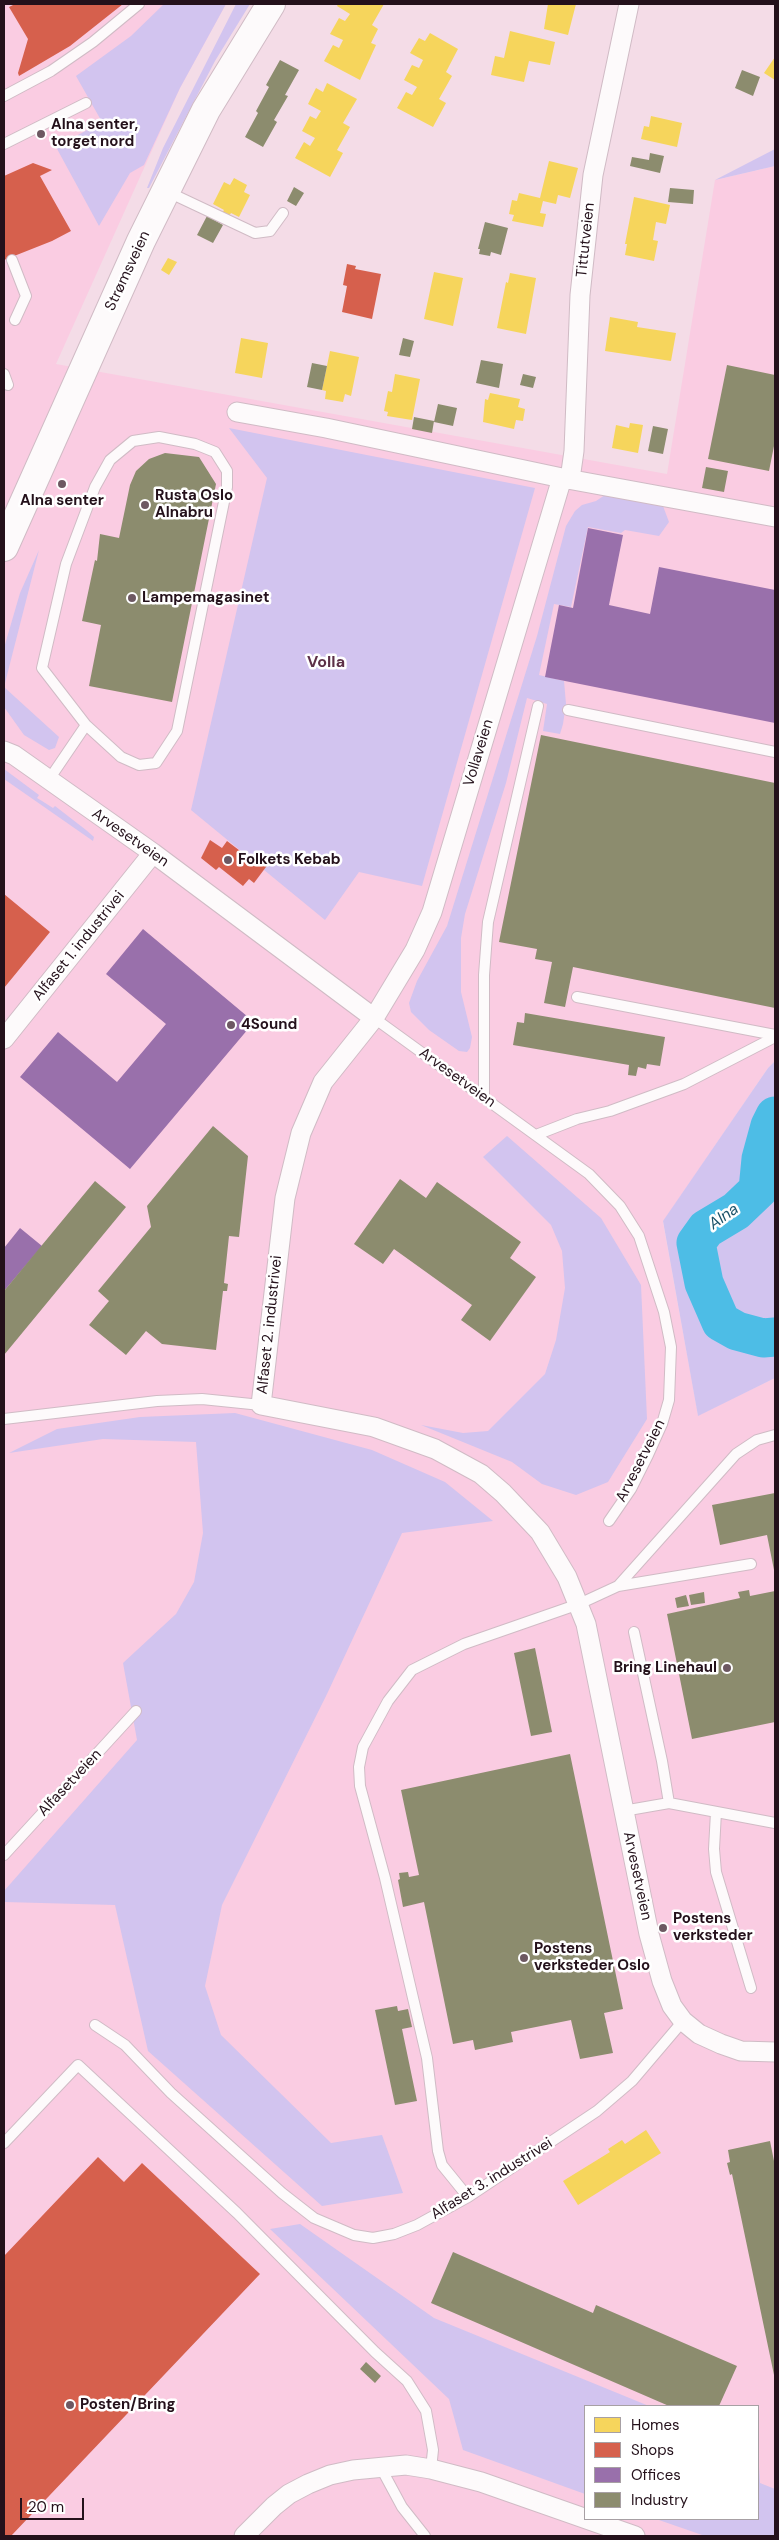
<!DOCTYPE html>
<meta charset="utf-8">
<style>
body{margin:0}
#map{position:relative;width:779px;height:2540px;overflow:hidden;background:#f4dce7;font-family:"DM Sans",sans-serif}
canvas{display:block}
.frame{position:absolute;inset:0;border:5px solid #24111b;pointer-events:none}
.legend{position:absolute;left:584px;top:2405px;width:175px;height:115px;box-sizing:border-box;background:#fff;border:1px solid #a7a0a4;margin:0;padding:6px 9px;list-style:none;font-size:15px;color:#24111b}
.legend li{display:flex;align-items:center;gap:10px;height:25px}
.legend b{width:25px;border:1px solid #a7a0a4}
.scale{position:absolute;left:20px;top:2498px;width:64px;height:22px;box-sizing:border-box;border:2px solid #24111b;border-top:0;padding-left:6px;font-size:15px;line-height:18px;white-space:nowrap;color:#24111b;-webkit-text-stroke:4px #fff;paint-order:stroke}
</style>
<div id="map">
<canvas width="779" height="2540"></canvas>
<div class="frame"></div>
<ul class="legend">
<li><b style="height:14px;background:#f6d55c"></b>Homes</li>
<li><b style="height:14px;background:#d6604d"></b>Shops</li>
<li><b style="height:14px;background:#9970ab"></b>Offices</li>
<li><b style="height:14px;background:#8c8c6e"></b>Industry</li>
</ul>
<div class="scale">20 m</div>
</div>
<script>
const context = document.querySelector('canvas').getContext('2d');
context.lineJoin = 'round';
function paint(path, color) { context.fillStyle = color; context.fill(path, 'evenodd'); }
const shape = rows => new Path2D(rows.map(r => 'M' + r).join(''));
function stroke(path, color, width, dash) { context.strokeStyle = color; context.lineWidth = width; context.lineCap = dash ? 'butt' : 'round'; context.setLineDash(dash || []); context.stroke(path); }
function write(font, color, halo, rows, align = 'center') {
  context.font = font + ' "DM Sans",sans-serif'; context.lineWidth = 5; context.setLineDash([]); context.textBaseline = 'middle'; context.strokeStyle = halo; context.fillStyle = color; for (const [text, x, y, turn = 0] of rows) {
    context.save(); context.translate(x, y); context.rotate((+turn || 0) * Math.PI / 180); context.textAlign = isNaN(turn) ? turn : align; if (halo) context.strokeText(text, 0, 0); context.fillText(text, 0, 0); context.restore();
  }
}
paint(shape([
 [4,4,226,4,180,88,56,364,667,474,715,180,775,166,775,1061,768,1068,663,1222,698,1415,775,1378,775,2536,4,2536],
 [585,2406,758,2406,758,2519,585,2519]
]), '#facce2');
paint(shape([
 [164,4,226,4,180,88,144,165,130,173,99,226,56,147,102,122,76,76,131,36],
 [236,4,250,4,215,61,149,188,147,188,163,148],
 [775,149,775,166,715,180],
 [229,428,535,488,422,886,359,872,325,920,191,810,267,478],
 [605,495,663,506,669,522,659,536,625,530,621,533,588,527,571,607,554,604,539,675,564,681,566,704,563,724,560,734,543,731,547,704,527,698,506,783,465,914,461,938,461,992,472,1037,470,1048,467,1052,459,1051,429,1030,411,1012,409,1003,417,981,447,926,537,636,566,526,575,511,582,505,596,501],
 [39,550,4,687,59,737,55,748,49,750,24,735,4,707,4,648,20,593],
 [4,769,39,795,37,798,42,801,53,808,55,806,86,830,94,837,93,841,4,779],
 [775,1061,775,1378,698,1416,663,1221,768,1068],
 [507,1136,601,1218,641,1285,647,1419,608,1482,576,1495,542,1484,512,1462,421,1425,463,1433,488,1431,545,1374,556,1340,565,1288,562,1251,551,1225,483,1157],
 [235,1413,372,1450,445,1482,493,1521,402,1533,327,1694,222,1905,205,1986,221,2035,331,2143,382,2135,403,2193,322,2206,148,2051,115,1905,4,1902,4,1891,137,1740,123,1663,176,1614,194,1582,203,1533,196,1442,103,1439,9,1453,57,1429,140,1417],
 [300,2224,434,2318,649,2406,585,2406,585,2494,463,2450,449,2399,270,2229],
 [758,2451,760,2483,775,2489,775,2536,705,2536,656,2519,758,2519]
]), '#d2c4ef');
paint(shape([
 [338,4,384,4,372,25,378,29,371,43,376,45,360,80,324,61,333,45,339,48,343,40,330,34,339,18,345,21,350,14,337,6],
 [548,4,576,4,568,35,544,29],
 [510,31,555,42,550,65,529,61,524,82,491,75,495,56,504,58],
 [430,33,458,49,446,72,452,76,439,99,446,103,433,127,397,108,406,92,412,95,417,87,404,80,412,65,419,68,423,60,410,53,419,38,425,41],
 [775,57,775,80,764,73],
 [327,83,357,99,343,123,350,127,337,150,343,153,330,177,295,158,304,142,310,146,315,138,302,131,310,116,316,119,321,111,308,104,316,88,323,92],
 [651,116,682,123,677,147,641,139,644,126,649,127],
 [549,161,578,168,570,198,558,195,556,204,543,201,540,213,546,214,543,227,512,221,514,215,509,214,512,200,517,201,519,193,540,198],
 [234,178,247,185,244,192,250,195,239,217,231,213,229,216,222,213,224,210,213,204,224,182,230,185],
 [634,197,670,205,666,224,656,222,653,240,658,241,654,261,625,255,627,244,625,244],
 [168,258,177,262,169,275,161,270],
 [434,272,463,278,453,326,424,319],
 [510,273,536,278,526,334,497,328,506,282,508,283],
 [610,317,638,322,637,327,676,333,671,361,605,351],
 [241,338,268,343,262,378,235,373],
 [330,351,359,357,351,396,345,394,343,402,325,399,326,391,322,390],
 [395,374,420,379,412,420,387,416,388,412,384,411,388,391,392,392],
 [490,393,520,399,518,407,525,409,523,421,516,420,514,429,483,422,485,399,488,400],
 [630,423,643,425,638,453,612,448,616,425,629,428],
 [646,2130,661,2153,578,2205,563,2181,610,2152,608,2149,622,2140,625,2144]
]), '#f6d55c');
paint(shape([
 [15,4,123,4,70,46,19,76,18,73,28,39,9,7],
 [33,163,52,170,40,176,71,231,52,241,4,260,4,176],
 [347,264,356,266,355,269,381,274,372,319,342,312,347,286,343,285],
 [210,840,222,848,227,841,256,863,260,857,269,863,254,883,249,879,243,886,219,867,216,870,201,858],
 [4,894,50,932,4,988],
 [98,2157,124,2182,142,2163,260,2274,11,2536,4,2536,4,2256]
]), '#d6604d');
paint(shape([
 [588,528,623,535,609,605,650,614,659,567,775,590,775,723,545,677,559,605,573,608],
 [143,929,254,1022,130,1169,20,1077,58,1032,117,1082,166,1024,106,974],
 [20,1228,42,1246,4,1291,4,1248]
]), '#9970ab');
paint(shape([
 [280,60,299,70,285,95,288,96,274,120,277,122,263,147,245,137,258,113,256,111,269,87,266,85],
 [742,70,760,77,753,96,735,88],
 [650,153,664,156,660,173,630,166,632,157,649,160],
 [294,187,304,193,296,206,287,201],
 [670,188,694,190,693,204,668,202],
 [207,216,223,225,213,243,197,235],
 [485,222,508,228,501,255,491,252,490,256,479,254,480,249,478,249],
 [403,338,414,341,410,357,399,355],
 [481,360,503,364,499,388,476,383],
 [312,363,327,366,322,390,307,387],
 [727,365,775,375,775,441,769,471,708,459],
 [523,374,536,377,533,388,520,385],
 [438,404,457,408,453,426,434,422],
 [414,417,434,421,432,433,412,429],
 [653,426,668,429,663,454,648,451],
 [165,453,199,457,216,484,172,702,89,686,101,625,82,621,95,560,97,561,100,534,119,538,130,485,136,471,149,459],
 [706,467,728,471,724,492,702,488],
 [541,735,775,783,775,1008,573,967,565,1007,544,1003,552,962,535,959,537,949,499,942],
 [525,1013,665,1037,660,1066,647,1064,646,1069,638,1067,636,1076,628,1075,629,1065,513,1045,517,1022,524,1023],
 [213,1126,248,1156,239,1237,229,1236,224,1283,228,1284,227,1291,223,1291,216,1350,162,1344,146,1331,126,1355,89,1325,109,1301,98,1291,151,1227,147,1206],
 [400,1179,426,1198,437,1182,521,1242,510,1258,536,1277,490,1341,461,1320,472,1305,394,1249,383,1264,354,1244],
 [95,1181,126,1207,4,1355,4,1291],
 [775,1493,775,1570,774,1570,767,1535,720,1545,712,1505],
 [749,1590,750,1596,775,1591,775,1722,692,1739,667,1614,740,1598,738,1592],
 [704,1592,705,1603,691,1605,689,1595],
 [686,1595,689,1606,677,1608,675,1598],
 [535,1648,552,1732,531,1736,514,1653],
 [570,1754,623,2009,604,2013,613,2053,580,2059,571,2020,511,2032,513,2042,475,2050,473,2040,453,2044,424,1902,403,1907,398,1880,400,1879,399,1873,408,1872,409,1877,419,1875,401,1790],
 [397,2006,398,2011,408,2009,412,2027,402,2029,417,2101,395,2105,375,2010],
 [770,2141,775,2166,774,2375,732,2174,730,2175,727,2163,730,2162,728,2150],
 [453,2252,593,2313,596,2305,737,2366,719,2406,669,2406,431,2303],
 [366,2362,381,2376,375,2383,360,2369]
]), '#8c8c6e');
stroke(shape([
 [775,1116,770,1126,761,1159,758,1190,736,1211,706,1229,696,1243,704,1283,721,1322,737,1331,763,1338,775,1337]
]), '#4dbde6', 39);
const service = shape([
 [4,96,51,71,93,42,139,4],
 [4,144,86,103],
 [168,192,255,233,270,231,283,213],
 [12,260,26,296,15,320],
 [4,374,8,385],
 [159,437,195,444,215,452,227,471,227,487,177,731,156,763,139,765,121,757,86,725,42,668,66,564,95,487,110,460,133,441,159,437],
 [568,710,775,752],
 [48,781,86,725],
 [577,997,775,1035],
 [374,1018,589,1174,620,1206,639,1236,664,1312,671,1347,669,1400,662,1424,648,1455,631,1489,609,1521],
 [484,1097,484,975,488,922,538,706],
 [536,1135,577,1119,610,1111,684,1084,775,1037],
 [4,1419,157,1401,202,1399,261,1405],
 [618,1586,751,1564],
 [634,1632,662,1761,669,1803],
 [623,1811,669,1803,775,1823],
 [716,1812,714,1849,716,1872,751,1988],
 [4,1855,136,1711],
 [95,2025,125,2045,171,2093,282,2193,314,2218,354,2235,373,2238,394,2234,417,2225,468,2197,597,2111,632,2081,683,2021],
 [4,2143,78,2065,237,2213,375,2352,407,2381,426,2411,433,2450,431,2469],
 [468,2197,442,2165,438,2151,427,2058,385,1878,360,1786,359,1767,363,1747,388,1701,412,1670,464,1644,579,1604,618,1586,736,1454,757,1440,775,1435],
 [381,2468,402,2507,425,2536]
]);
const minor = shape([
 [237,412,326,428,562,478,775,517],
 [562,478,432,912,415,950,374,1018,323,1082,301,1133,285,1198,261,1405,374,1427,435,1449,481,1474,503,1493,540,1532,567,1577,586,1624,649,1934,662,1981,672,2006,683,2021,699,2034,721,2044,741,2051,775,2052],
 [570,479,574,451,580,295,593,175,629,4],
 [4,751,14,755,153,853,374,1018],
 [4,1039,153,853],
 [244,2536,274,2506,289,2494,308,2484,330,2475,353,2470,406,2465,431,2469,481,2482,635,2536]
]);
const secondary = shape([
 [4,547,141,241,206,110,271,4]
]);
stroke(service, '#d0bbc5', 12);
stroke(minor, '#d0bbc5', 21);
stroke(secondary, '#d0bbc5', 30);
stroke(service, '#fdfafb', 10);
stroke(minor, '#fdfafb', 19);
stroke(secondary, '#fdfafb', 28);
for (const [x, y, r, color] of [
 [41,134,5,"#6d5862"],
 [62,484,5,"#6d5862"],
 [145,505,5,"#6d5862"],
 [132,598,5,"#6d5862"],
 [228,860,5,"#6d5862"],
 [231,1025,5,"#6d5862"],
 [727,1668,5,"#6d5862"],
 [663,1928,5,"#6d5862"],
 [524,1958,5,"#6d5862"],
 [70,2405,5,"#6d5862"]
]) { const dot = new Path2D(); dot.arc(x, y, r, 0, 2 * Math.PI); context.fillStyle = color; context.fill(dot); stroke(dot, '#fff', 2); }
write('bold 15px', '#24111b', '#fff', [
 ["Alna senter,",51,125],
 ["torget nord",51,142],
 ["Rusta Oslo",155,496],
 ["Alnabru",155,513],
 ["Alna senter",62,501,"center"],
 ["Lampemagasinet",142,598],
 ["Folkets Kebab",238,860],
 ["4Sound",241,1025],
 ["Bring Linehaul",717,1668,"right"],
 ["Postens",673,1919],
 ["verksteder",673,1936],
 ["Postens",534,1949],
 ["verksteder Oslo",534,1966],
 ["Posten/Bring",80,2405]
], 'left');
write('15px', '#24111b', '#fff', [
 ["Tittutveien",586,240,-84],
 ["Strømsveien",128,271,-65],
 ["Vollaveien",479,753,-73],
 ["Arvesetveien",130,838,35],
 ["Alfaset 1. industrivei",79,946,-51],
 ["Arvesetveien",457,1078,36],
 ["Alfaset 2. industrivei",270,1325,-84],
 ["Arvesetveien",641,1461,-63],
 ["Alfasetveien",70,1783,-47],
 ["Arvesetveien",637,1876,78],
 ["Alfaset 3. industrivei",492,2179,-32]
]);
write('bold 16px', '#5d3047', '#fff', [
 ["Volla",326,663]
]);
write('italic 16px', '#1c536a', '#fff', [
 ["Alna",724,1217,-35]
]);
</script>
